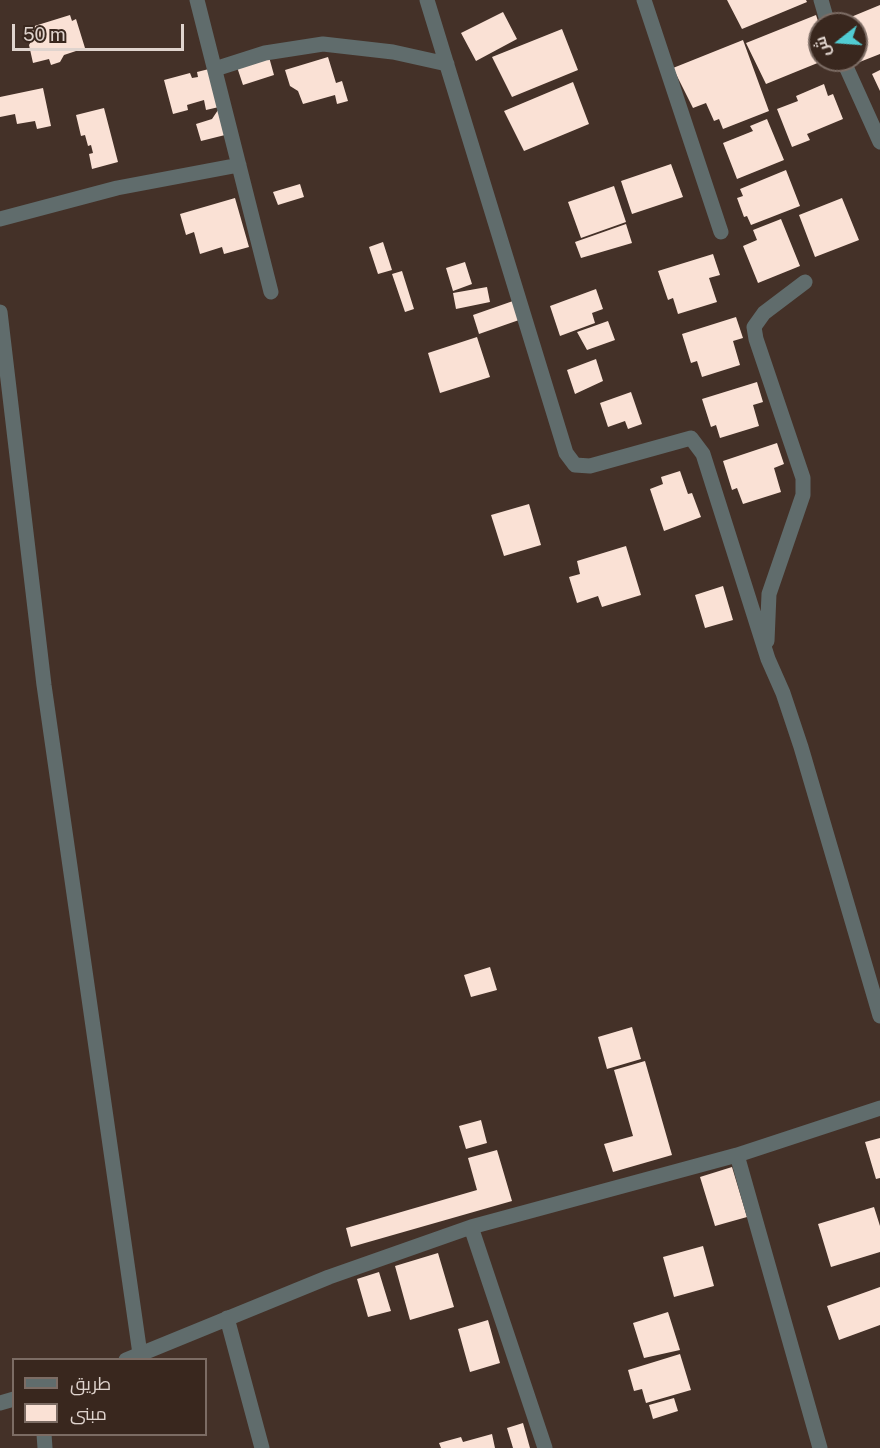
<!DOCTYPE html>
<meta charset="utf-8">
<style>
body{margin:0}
#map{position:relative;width:880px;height:1448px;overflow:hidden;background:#443128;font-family:"Public Sans",Cairo,sans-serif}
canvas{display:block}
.legend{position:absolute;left:12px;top:1358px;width:195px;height:78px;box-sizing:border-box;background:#39271e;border:2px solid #7c6c64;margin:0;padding:8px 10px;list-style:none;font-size:18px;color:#e0d4ce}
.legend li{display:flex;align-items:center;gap:12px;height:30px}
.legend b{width:30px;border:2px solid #7c6c64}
.north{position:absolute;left:808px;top:12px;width:60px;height:60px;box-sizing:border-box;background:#39271e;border:2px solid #7c6c64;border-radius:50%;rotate:253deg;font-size:16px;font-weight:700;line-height:24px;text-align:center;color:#e0d4ce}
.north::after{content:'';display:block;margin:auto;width:21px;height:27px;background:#51ccd3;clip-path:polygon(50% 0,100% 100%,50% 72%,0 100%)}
.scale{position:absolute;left:12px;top:24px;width:172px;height:27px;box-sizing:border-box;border:3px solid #e0d4ce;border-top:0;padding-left:8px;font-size:18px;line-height:21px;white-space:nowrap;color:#e0d4ce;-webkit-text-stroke:4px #39271e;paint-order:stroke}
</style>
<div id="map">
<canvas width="880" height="1448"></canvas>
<ul class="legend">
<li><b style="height:8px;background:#606c6c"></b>طريق</li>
<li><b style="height:16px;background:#fae1d5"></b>مبنى</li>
</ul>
<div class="north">ش</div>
<div class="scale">50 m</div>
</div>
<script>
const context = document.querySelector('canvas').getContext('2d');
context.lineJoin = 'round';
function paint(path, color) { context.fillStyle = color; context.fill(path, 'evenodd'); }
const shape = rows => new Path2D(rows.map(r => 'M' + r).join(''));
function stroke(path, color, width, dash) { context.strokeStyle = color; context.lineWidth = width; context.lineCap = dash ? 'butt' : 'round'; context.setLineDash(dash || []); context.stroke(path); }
paint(shape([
 [727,0,806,0,807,2,742,29],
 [880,5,880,54,852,65,850,60,856,60,856,24,834,24],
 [503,12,517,39,476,61,461,33],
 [70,15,72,21,76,19,85,48,64,55,60,62,51,65,49,59,33,63,29,45,32,40,28,28],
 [816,15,820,27,820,62,766,84,746,43],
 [562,29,578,70,512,97,492,57],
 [743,40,769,111,723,129,719,119,714,121,706,103,693,108,673,68],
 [269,57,274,75,243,85,237,67],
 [328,57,336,83,342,81,348,101,337,104,335,95,303,104,298,91,290,86,285,70],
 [213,68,219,107,206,110,204,100,187,105,188,110,173,114,164,80,190,73,192,78,198,77,197,72],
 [880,70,880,91,872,74],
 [573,82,589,124,524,151,504,111],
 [824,84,828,96,833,94,843,119,807,134,810,140,792,147,777,109,798,101,796,96],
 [43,88,51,126,37,129,35,121,17,124,15,114,0,117,0,97],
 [104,108,118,162,92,169,89,154,93,153,91,145,88,146,85,135,81,136,76,115],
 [218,110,225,135,201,141,196,124,212,119],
 [767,119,784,160,737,179,723,143,753,131,750,126],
 [671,164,683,197,632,214,621,181],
 [786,170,800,206,751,225,747,216,744,217,737,198,743,196,740,189],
 [300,184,304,197,278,205,273,192],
 [614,186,626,222,581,238,568,202],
 [235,198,249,247,224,254,222,247,200,254,194,232,186,235,180,214],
 [842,198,859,240,815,257,799,215],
 [781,219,800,266,758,283,743,246,757,240,753,230],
 [626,224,632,243,581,258,575,242],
 [383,242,392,270,378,274,369,247],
 [713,254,720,275,709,278,717,302,678,314,673,298,668,300,658,271],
 [465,262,472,284,453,291,446,268],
 [402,271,414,309,405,312,392,274],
 [487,287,490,302,456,309,453,293],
 [596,289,603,309,592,313,595,323,560,336,550,306],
 [513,301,519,320,479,334,473,315],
 [736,317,743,338,733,341,740,365,702,377,697,361,691,363,682,334],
 [608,321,615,340,587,350,577,332],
 [477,337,490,377,440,393,428,353],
 [596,359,603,381,575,394,567,370],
 [757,382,763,402,753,405,759,426,720,438,716,425,711,427,702,399],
 [631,392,642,424,628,429,625,421,608,427,600,403],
 [777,443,784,464,774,468,781,492,743,504,737,488,732,490,723,461],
 [680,471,688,494,692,493,701,517,664,531,650,489,663,484,661,477],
 [529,504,541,545,504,556,491,515],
 [626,546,641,595,602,607,598,596,577,603,569,577,580,574,577,561],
 [723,586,733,620,705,628,695,595],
 [490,967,497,990,471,997,464,975],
 [632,1027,641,1059,607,1069,598,1037],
 [645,1061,672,1155,613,1172,604,1144,633,1136,614,1070],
 [481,1120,487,1143,466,1149,459,1126],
 [880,1138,880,1178,876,1179,865,1142],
 [497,1150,512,1201,351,1247,346,1228,477,1190,468,1158],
 [732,1167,747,1217,715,1226,700,1177],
 [874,1207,880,1226,880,1252,831,1267,818,1224],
 [703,1246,714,1286,674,1297,663,1257],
 [438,1253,454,1307,410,1320,395,1266],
 [379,1272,391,1311,368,1317,357,1279],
 [880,1287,880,1325,839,1340,827,1306],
 [668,1312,680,1350,644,1358,633,1323],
 [488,1320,500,1363,470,1372,458,1329],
 [680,1354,691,1390,646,1403,642,1389,634,1391,628,1370],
 [674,1398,678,1411,653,1419,649,1405],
 [523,1423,530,1448,513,1448,507,1428],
 [492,1434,495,1448,441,1448,439,1443,461,1437,463,1442]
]), '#fae1d5');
stroke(shape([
 [197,0,271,292],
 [427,0,566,453,575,465,590,466,691,438,703,454,768,659,783,693,801,747,880,1016],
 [644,0,721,232],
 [821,0,828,24],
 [843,60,880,142],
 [215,69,265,53,323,44,393,52,447,64],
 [0,219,117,188,239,165],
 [0,312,44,685,140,1354],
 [767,641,769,594,803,495,803,478,756,339,754,327,764,313,805,282],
 [737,1155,820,1448],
 [471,1227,545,1448],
 [227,1318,262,1448],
 [126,1360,329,1277,471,1227,737,1155,880,1108],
 [0,1403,14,1399],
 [44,1434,45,1448]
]), '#606c6c', 15);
</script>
